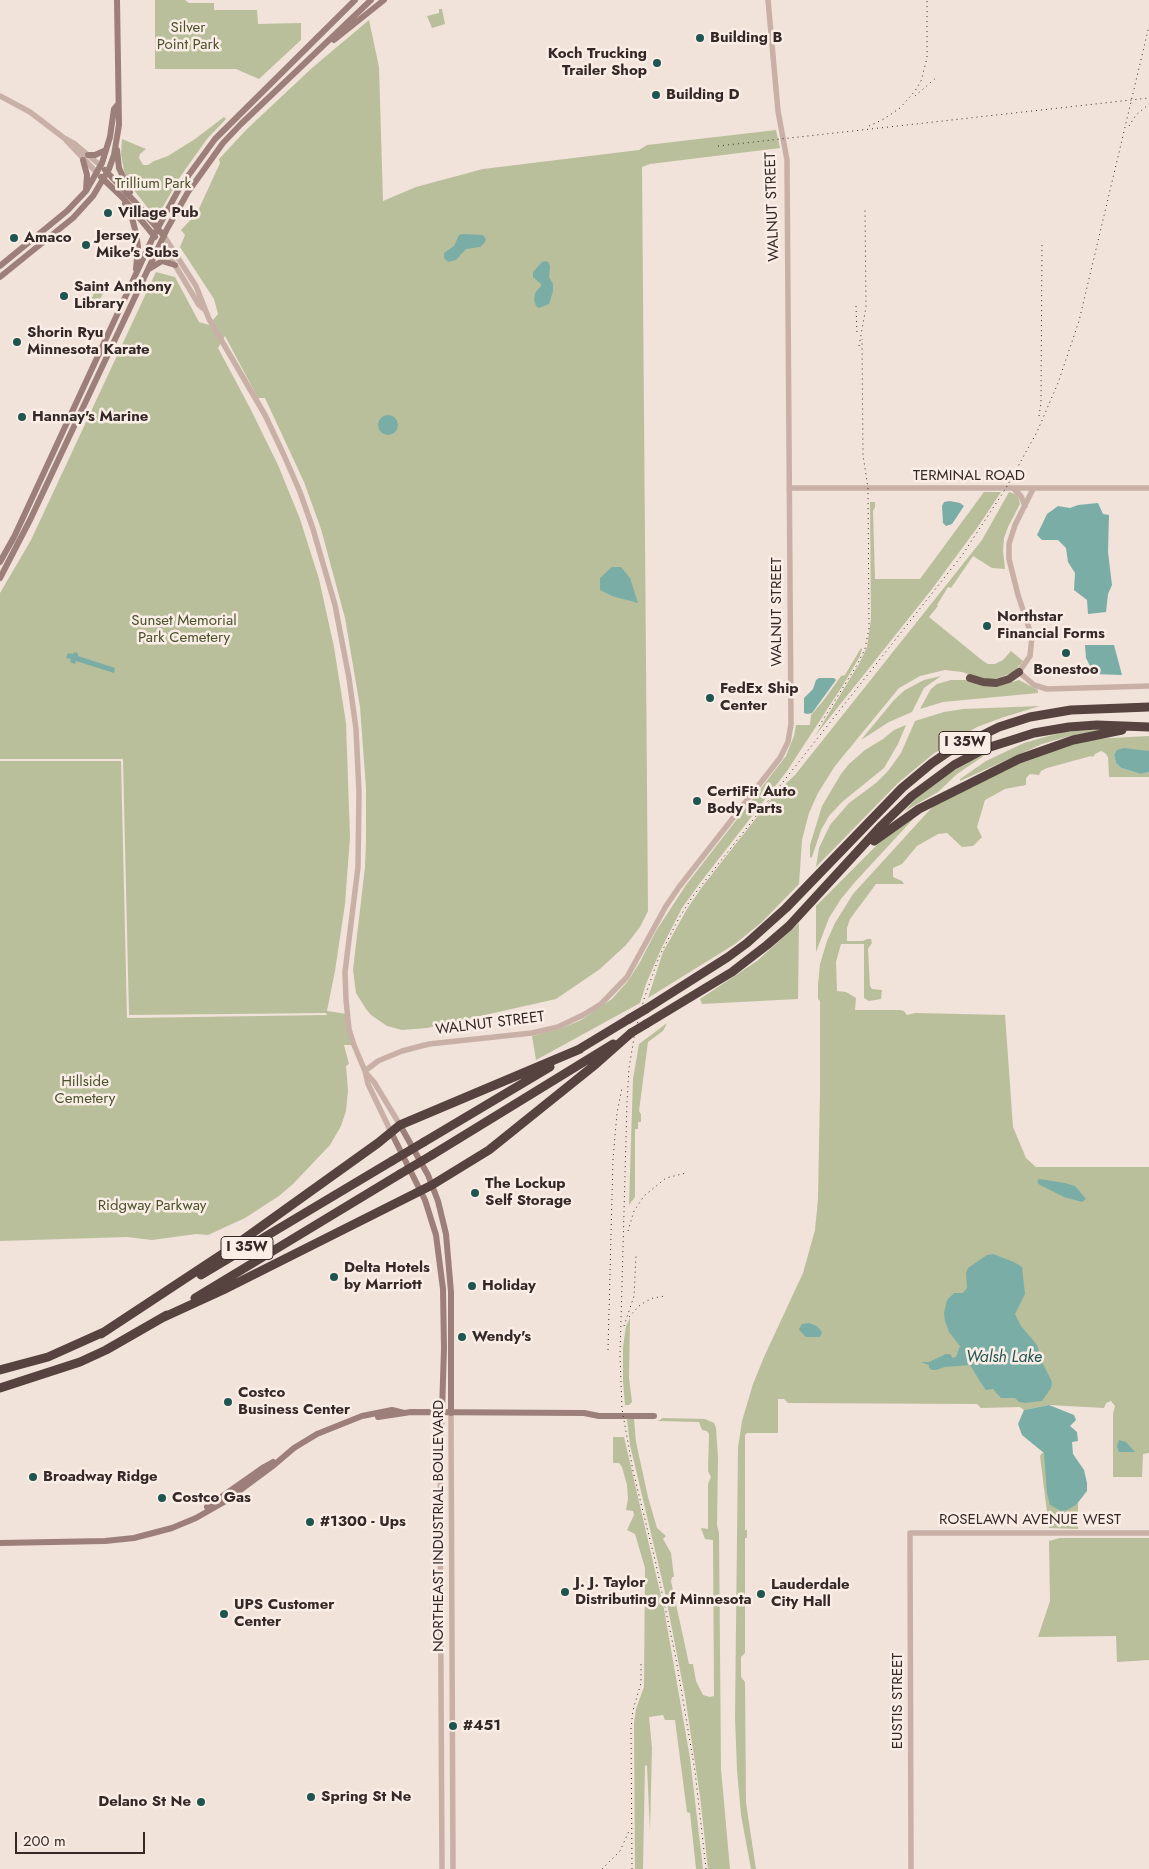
<!DOCTYPE html>
<style>
body{margin:0}
#map{position:relative;width:1149px;height:1869px;overflow:hidden;background:#f1e2da;font-family:Jost,sans-serif}
canvas{display:block}
.scale{position:absolute;left:15px;top:1832px;width:130px;height:22px;box-sizing:border-box;border:2px solid #352927;border-top:0;padding-left:6px;font-size:15px;line-height:18px;white-space:nowrap;color:#352927;-webkit-text-stroke:4px #f9ede6;paint-order:stroke}
</style>
<div id="map">
<canvas width="1149" height="1869"></canvas>
<div class="scale">200 m</div>
</div>
<script>
const context = document.querySelector('canvas').getContext('2d');
context.lineJoin = 'round';
function paint(path, color) { context.fillStyle = color; context.fill(path, 'evenodd'); }
const shape = rows => new Path2D(rows.map(r => 'M' + r).join(''));
function stroke(path, color, width, dash) { context.strokeStyle = color; context.lineWidth = width; context.lineCap = dash ? 'butt' : 'round'; context.setLineDash(dash || []); context.stroke(path); }
function write(font, color, halo, rows, align = 'center') {
  context.font = font + ' Jost,sans-serif'; context.lineWidth = 5; context.setLineDash([]); context.textBaseline = 'middle'; context.strokeStyle = halo; context.fillStyle = color; for (const [text, x, y, turn = 0] of rows) {
    context.save(); context.translate(x, y); context.rotate((+turn || 0) * Math.PI / 180); context.textAlign = isNaN(turn) ? turn : align; if (halo) context.strokeText(text, 0, 0); context.fillText(text, 0, 0); context.restore();
  }
}
paint(shape([
 [155,0,185,0,189,3,214,3,214,10,257,10,258,24,301,23,301,40,259,79,236,69,155,69],
 [439,9,442,9,445,24,432,28,427,16,439,13],
 [369,20,379,67,383,201,416,187,483,169,639,150,647,145,776,130,780,148,650,164,642,167,648,911,640,927,626,945,600,969,556,999,427,1028,402,1030,387,1026,371,1015,366,1009,356,993,353,970,365,867,366,842,366,788,360,707,345,618,321,529,304,482,265,398,258,398,225,336,218,348,250,408,278,465,300,519,319,579,334,647,346,723,350,837,345,904,335,971,327,1011,347,1014,354,1045,344,1045,349,1064,346,1066,348,1090,346,1111,341,1126,330,1145,293,1184,279,1196,245,1218,208,1235,196,1234,152,1240,127,1237,0,1241,0,761,121,761,127,1018,327,1015,326,1013,129,1015,123,759,0,759,0,593,31,540,156,272,175,277,199,322,209,325,218,314,214,299,180,247,185,235,181,230,197,213,220,163,219,159,247,129,312,68],
 [224,117,226,119,207,139,180,177,161,210,154,213,151,212,130,185,124,171,121,154,122,139,146,149,140,154,139,158,143,165,148,165,154,161,168,156,195,139],
 [99,283,106,286,96,309,88,306],
 [984,492,1001,492,977,528,932,589,815,736,859,664,867,647,871,619,870,502,875,502,875,507,873,511,875,579,920,579],
 [1009,492,1018,495,1020,504,1008,527,1004,538,1003,551,1005,569,992,568,973,556,951,588,948,587,937,605,938,606,929,617,983,661,988,664,995,664,1003,660,1011,651,1023,661,1020,665,1012,673,995,679,983,679,962,672,945,670,920,676,899,688,835,766,818,793,809,813,802,840,799,884,762,922,735,944,648,998,663,952,687,909,702,887,775,794,795,775,982,540],
 [861,648,862,649,860,656,843,685,787,771,700,883,682,908,662,947,646,984,640,1003,536,1060,532,1036,560,1029,581,1020,612,999,628,981,640,962,656,931,686,885,786,756,794,736,796,725,810,725,811,715,823,701,841,676,845,675],
 [941,676,924,688,912,712,889,722,861,740,894,700,905,690,924,680],
 [951,680,965,680,984,685,1009,683,1019,680,1038,690,1038,693,943,702,920,709,931,689,937,684],
 [1040,706,1004,717,977,727,933,754,898,783,816,867,819,848,830,825,849,803,876,783,888,771,901,753,915,721,944,712,963,709],
 [906,725,898,744,884,768,842,802,829,816,821,830,812,857,810,858,810,845,822,806,841,774,849,764,865,750,883,739,894,730],
 [1105,729,1070,736,1042,744,960,781,960,779,986,761,1024,743,1063,732],
 [1149,736,1149,751,1116,752,1114,755,1116,763,1121,768,1141,774,1149,772,1149,777,1109,777,1108,757,1105,753,1101,751,1095,754,1093,757,1091,756,1047,768,1041,771,1039,775,1030,774,1026,778,1026,785,1005,789,985,800,977,827,982,837,973,846,962,847,947,833,938,834,917,846,902,864,893,868,893,877,902,881,904,884,876,884,850,919,847,928,847,941,863,941,867,939,871,939,872,943,868,949,870,986,872,989,882,990,881,999,869,1001,864,998,864,944,841,944,836,962,837,991,846,992,856,998,855,1010,900,1010,904,1011,907,1015,915,1013,1005,1015,1013,1127,1026,1158,1036,1167,1149,1167,1149,1453,1143,1454,1142,1477,1113,1477,1113,1414,1115,1406,1111,1401,1106,1403,1104,1408,1049,1405,1024,1410,1020,1407,981,1408,977,1404,788,1403,784,1399,778,1399,778,1433,747,1433,745,1435,745,1530,747,1530,747,1538,745,1538,745,1653,741,1657,741,1677,745,1682,746,1803,756,1869,751,1869,741,1815,737,1770,735,1717,738,1448,742,1421,753,1384,764,1357,803,1273,815,1230,818,1199,820,1092,820,1001,818,999,818,985,820,964,827,941,835,923,853,894,936,803,1009,767,1053,749,1092,739],
 [984,753,985,755,957,774,938,792,905,811,917,797,946,775],
 [915,817,855,882,841,899,829,918,816,952,816,906,880,842],
 [799,923,798,999,702,1004,700,999,757,961],
 [667,1023,663,1031,648,1042,639,1111,641,1114,641,1122,638,1122,638,1129,635,1129,635,1197,629,1205,633,1079,639,1044],
 [630,1318,629,1378,632,1402,629,1405,625,1405,623,1381,623,1347,626,1326],
 [663,1418,705,1419,714,1423,716,1428,718,1457,717,1525,719,1533,721,1769,730,1869,708,1869,700,1796,685,1696,664,1588,630,1445,627,1419,634,1419,636,1442,648,1497,657,1528,666,1536,663,1539,671,1553,674,1577,672,1577,671,1581,689,1664,693,1664,696,1681,703,1695,710,1697,714,1696,713,1540,705,1539,701,1528,708,1529,708,1484,711,1477,708,1471,709,1434,707,1431,702,1430,699,1422,658,1421],
 [613,1437,624,1437,664,1609,690,1758,703,1869,696,1869,690,1813,687,1812,675,1720,665,1720,663,1715,649,1717,652,1748,650,1831,647,1766,645,1765,643,1869,635,1869,634,1723,636,1709,644,1687,645,1568,635,1534,627,1530,634,1515,633,1511,626,1510,628,1499,627,1485,622,1467,619,1463,613,1463],
 [1042,1453,1044,1453,1047,1467,1076,1505,1078,1502,1078,1529,1049,1528,1040,1456],
 [1060,1538,1149,1538,1149,1660,1117,1662,1116,1636,1038,1637,1050,1601,1049,1541]
]), '#b9bf9b');
paint(shape([
 [462,234,483,235,486,239,485,242,480,247,466,249,456,260,448,262,444,258,444,253,454,246,459,235],
 [546,261,548,262,550,266,549,277,553,284,553,291,549,304,539,308,536,306,534,300,535,293,541,286,541,284,533,277,533,272,542,262],
 '378 425a10 10 0 1 1 20 0a10 10 0 1 1-20 0Z',
 [950,501,960,503,964,506,952,524,946,526,943,523,942,506,944,502],
 [1098,503,1103,514,1109,515,1108,552,1112,585,1108,594,1106,612,1088,614,1087,600,1074,590,1075,573,1068,562,1066,548,1058,540,1042,540,1037,535,1047,514,1058,506,1070,508,1078,505],
 [612,567,621,567,630,578,638,603,612,596,600,590,600,578],
 [1085,645,1114,645,1122,675,1094,674,1086,658],
 [74,652,78,653,78,656,115,668,114,673,76,661,75,664,70,662,71,659,66,658,68,653,73,654],
 [819,678,834,678,836,680,812,713,807,714,804,713,804,698,813,689,816,680],
 [1124,748,1149,751,1149,772,1141,774,1121,768,1116,763,1114,755,1117,750],
 [1039,1179,1065,1183,1075,1186,1086,1199,1082,1202,1064,1197,1040,1185,1037,1182],
 [993,1254,1014,1262,1022,1267,1025,1294,1015,1314,1021,1326,1037,1345,1042,1362,1052,1382,1051,1388,1042,1401,1025,1403,1019,1402,1015,1398,1001,1398,993,1389,986,1390,983,1386,970,1365,945,1367,936,1370,932,1370,929,1368,929,1365,921,1362,929,1362,946,1354,950,1354,953,1358,956,1357,960,1346,949,1332,945,1321,944,1313,947,1300,954,1293,963,1293,967,1288,966,1273,968,1268,987,1255],
 [809,1323,817,1326,822,1332,820,1337,806,1337,801,1332,799,1329,802,1324],
 [1049,1405,1074,1415,1076,1420,1070,1426,1077,1432,1078,1441,1072,1442,1073,1454,1084,1470,1087,1483,1087,1491,1076,1505,1067,1510,1061,1511,1050,1505,1047,1493,1044,1453,1022,1435,1018,1424,1024,1410],
 [1119,1440,1126,1442,1135,1452,1119,1452,1117,1446]
]), '#7aada6');
stroke(shape([
 [0,96,30,112,64,138,75,144,101,166],
 [66,140,97,173],
 [164,236,196,286,209,319,265,415,283,453,300,492,313,529,335,605,349,678,356,729,359,792,358,867,345,972,346,1000,349,1029,354,1045,365,1071,368,1084,391,1132],
 [160,244,175,265,199,305,205,310],
 [789,488,1149,488],
 [1014,489,1021,496,1025,506],
 [1033,489,1015,525,1009,544,1009,559,1018,595,1032,637,1030,656,1019,672,1034,685,1047,689,1149,686],
 [365,1071,378,1061,402,1051,429,1044,532,1033,558,1027,583,1015,601,1004,627,977,666,906,679,887,780,758,788,742,791,724,787,160,778,111,768,0],
 [366,1073,374,1082,400,1125],
 [442,1412,440,1498,442,1869],
 [451,1413,453,1869],
 [911,1869,910,1533,1149,1533]
]), '#c8b0a7', 5.5);
stroke(shape([
 [334,40,384,0],
 [117,150,119,168,130,192],
 [88,155,95,155,106,150],
 [83,160,87,175,86,190],
 [105,170,135,202,164,236],
 [101,177,123,198,155,237],
 [125,204,132,218,136,233,138,247,136,269],
 [0,266,67,211,86,191,102,163,110,137,114,109,118,104],
 [149,269,162,261,175,265],
 [0,277,73,218,93,196,109,169,114,155,119,125,117,0],
 [0,562,14,537,154,235,180,187,215,139,355,0],
 [0,578,30,520,167,229,188,192,223,143,241,124,371,0],
 [400,1125,428,1175,438,1201,446,1234,451,1292,451,1413],
 [391,1132,425,1200,436,1235,443,1289,444,1348,442,1412],
 [378,1417,411,1412,584,1413,599,1416,654,1416],
 [207,1507,264,1467,273,1462],
 [0,1543,105,1541,134,1538,172,1528,196,1518,224,1502,274,1465,294,1448,317,1434,362,1416,392,1410,404,1413]
]), '#9c7f78', 6);
stroke(shape([
 [970,678,983,682,996,683,1009,679,1019,672]
]), '#66504c', 8);
stroke(shape([
 [874,841,919,809,1019,759,1073,740,1122,730],
 [646,1009,728,957,747,943,786,908,902,788,932,763,948,752,999,727,1030,717,1071,710,1149,707],
 [646,1024,732,972,767,945,789,926,880,827,912,796,954,765,984,749,1034,733,1069,727,1097,725,1149,727],
 [576,1051,629,1019],
 [424,1142,550,1067],
 [432,1155,613,1044],
 [201,1275,392,1161],
 [195,1298,400,1174],
 [162,1318,223,1290,432,1185,489,1150,596,1064,631,1033],
 [101,1334,230,1249,378,1143,400,1125,580,1049],
 [0,1370,48,1357,106,1331],
 [0,1388,80,1362,106,1350,167,1315]
]), '#56423e', 9);
stroke(shape([
 [915,96,937,77],
 [869,126,884,119,900,108,915,91,921,81,927,58,927,0],
 [1129,126,1136,115,1149,104],
 [718,146,1149,98],
 [856,306,857,333],
 [859,346,866,307,865,209],
 [1039,416,1041,403,1042,241],
 [819,726,857,665,865,649,869,628,868,488,863,455,862,339],
 [628,1231,634,1211,644,1196,666,1178,686,1173],
 [629,1317,639,1306,645,1302,653,1298,665,1296],
 [624,1326,634,1296,636,1256],
 [608,1350,613,1159,617,1113,622,1088],
 [602,1869,620,1851,629,1831],
 [632,1869,631,1728,633,1710,641,1683,641,1664],
 [706,1869,695,1771,676,1659,656,1564,633,1471,622,1409,620,1356,627,1103,629,1068,635,1032,644,999,659,957,679,918,693,896,963,554,1006,488,1037,432,1058,383,1079,321,1149,26]
]), '#352927', 1, [1, 4]);
stroke(shape([
 [629,1019,646,1009],
 [631,1033,646,1024],
 [392,1161,424,1142],
 [400,1174,432,1155]
]), '#56423e', 9);
for (const [x, y, r, color] of [
 [700,38,5,"#1e554f"],
 [657,63,5,"#1e554f"],
 [656,95,5,"#1e554f"],
 [108,213,5,"#1e554f"],
 [14,238,5,"#1e554f"],
 [86,245,5,"#1e554f"],
 [64,296,5,"#1e554f"],
 [17,342,5,"#1e554f"],
 [22,417,5,"#1e554f"],
 [987,626,5,"#1e554f"],
 [1066,653,5,"#1e554f"],
 [710,698,5,"#1e554f"],
 [697,801,5,"#1e554f"],
 [475,1193,5,"#1e554f"],
 [334,1277,5,"#1e554f"],
 [472,1286,5,"#1e554f"],
 [462,1337,5,"#1e554f"],
 [228,1402,5,"#1e554f"],
 [33,1477,5,"#1e554f"],
 [162,1498,5,"#1e554f"],
 [310,1522,5,"#1e554f"],
 [565,1592,5,"#1e554f"],
 [761,1594,5,"#1e554f"],
 [224,1614,5,"#1e554f"],
 [453,1726,5,"#1e554f"],
 [311,1797,5,"#1e554f"],
 [201,1802,5,"#1e554f"]
]) { const dot = new Path2D(); dot.arc(x, y, r, 0, 2 * Math.PI); context.fillStyle = color; context.fill(dot); stroke(dot, '#f9ede6', 2); }
for (const [x, y, w] of [
 [965,743,52],
 [247,1248,52]
]) { const box = new Path2D(); box.roundRect(x - w / 2, y - 11.5, w, 23, 4); context.fillStyle = '#f9ede6'; context.fill(box); stroke(box, '#352927', 1); }
write('bold 14px', '#352927', null, [
 ["I 35W",965,743],
 ["I 35W",247,1248]
]);
write('15px', '#4b522c', '#f9ede6', [
 ["Silver",188,28],
 ["Point Park",188,45],
 ["Trillium Park",153,184],
 ["Sunset Memorial",184,621],
 ["Park Cemetery",184,638],
 ["Hillside",85,1082],
 ["Cemetery",85,1099],
 ["Ridgway Parkway",152,1206]
]);
write('bold 15px', '#352927', '#f9ede6', [
 ["Building B",710,38],
 ["Koch Trucking",647,54,"right"],
 ["Trailer Shop",647,71,"right"],
 ["Building D",666,95],
 ["Village Pub",118,213],
 ["Jersey",96,236],
 ["Mike's Subs",96,253],
 ["Amaco",24,238],
 ["Saint Anthony",74,287],
 ["Library",74,304],
 ["Shorin Ryu",27,333],
 ["Minnesota Karate",27,350],
 ["Hannay's Marine",32,417],
 ["Northstar",997,617],
 ["Financial Forms",997,634],
 ["Bonestoo",1066,670,"center"],
 ["FedEx Ship",720,689],
 ["Center",720,706],
 ["CertiFit Auto",707,792],
 ["Body Parts",707,809],
 ["The Lockup",485,1184],
 ["Self Storage",485,1201],
 ["Delta Hotels",344,1268],
 ["by Marriott",344,1285],
 ["Holiday",482,1286],
 ["Wendy's",472,1337],
 ["Costco",238,1393],
 ["Business Center",238,1410],
 ["Broadway Ridge",43,1477],
 ["Costco Gas",172,1498],
 ["#1300 - Ups",320,1522],
 ["J. J. Taylor",575,1583],
 ["Distributing of Minnesota",575,1600],
 ["Lauderdale",771,1585],
 ["City Hall",771,1602],
 ["UPS Customer",234,1605],
 ["Center",234,1622],
 ["#451",463,1726],
 ["Spring St Ne",321,1797],
 ["Delano St Ne",191,1802,"right"]
], 'left');
write('15px', '#352927', '#f9ede6', [
 ["WALNUT STREET",773,207,-92],
 ["TERMINAL ROAD",969,476],
 ["WALNUT STREET",777,612,-90],
 ["WALNUT STREET",490,1024,-7],
 ["ROSELAWN AVENUE WEST",1030,1520],
 ["NORTHEAST INDUSTRIAL BOULEVARD",439,1526,-90],
 ["EUSTIS STREET",898,1701,-90]
]);
write('italic 16px', '#1e554f', '#f9ede6', [
 ["Walsh Lake",1004,1358]
]);
</script>
